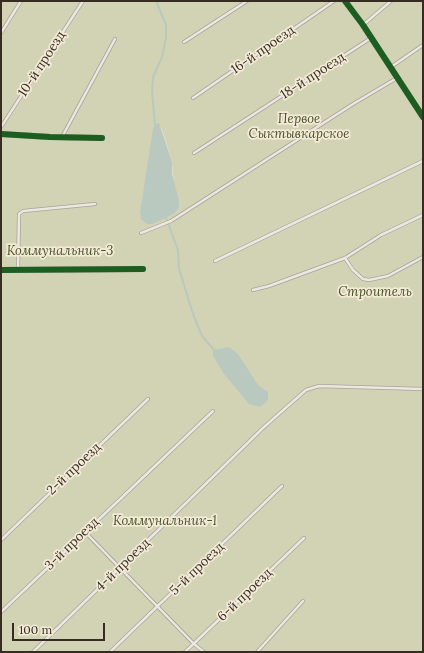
<!DOCTYPE html>
<meta charset="utf-8">
<style>
body{margin:0}
#map{position:relative;width:424px;height:653px;overflow:hidden;background:#e3ded0;font-family:Lora,serif}
canvas{display:block}
.frame{position:absolute;inset:0;border:2px solid #372c21;pointer-events:none}
.scale{position:absolute;left:12px;top:623px;width:93px;height:18px;box-sizing:border-box;border:2px solid #372c21;border-top:0;padding-left:5px;font-size:12px;line-height:14px;white-space:nowrap;color:#372c21;-webkit-text-stroke:3px #f3ebd7;paint-order:stroke}
</style>
<div id="map">
<canvas width="424" height="653"></canvas>
<div class="frame"></div>
<div class="scale">100 m</div>
</div>
<script>
const context = document.querySelector('canvas').getContext('2d');
context.lineJoin = 'round';
function paint(path, color) { context.fillStyle = color; context.fill(path, 'evenodd'); }
const shape = rows => new Path2D(rows.map(r => 'M' + r).join(''));
function stroke(path, color, width, dash) { context.strokeStyle = color; context.lineWidth = width; context.lineCap = dash ? 'butt' : 'round'; context.setLineDash(dash || []); context.stroke(path); }
function write(font, color, halo, rows, align = 'center') {
  context.font = font + ' Lora,serif'; context.lineWidth = 3.5; context.setLineDash([]); context.textBaseline = 'middle'; context.strokeStyle = halo; context.fillStyle = color; for (const [text, x, y, turn = 0] of rows) {
    context.save(); context.translate(x, y); context.rotate((+turn || 0) * Math.PI / 180); context.textAlign = isNaN(turn) ? turn : align; if (halo) context.strokeText(text, 0, 0); context.fillText(text, 0, 0); context.restore();
  }
}
paint(shape([
 [1,1,423,1,423,652,1,652],
 [155,124,162,129,166,141,172,162,174,184,140,212]
]), '#d2d2b4');
paint(shape([
 [159,123,172,162,172,174,179,201,179,207,175,213,153,224,147,224,141,219,140,212,153,129,155,124],
 [229,347,238,354,258,385,268,392,268,400,260,407,249,404,224,374,213,356,213,350]
]), '#bac9c0');
stroke(shape([
 [155,125,152,91,153,77,162,57,166,38,166,25,156,1],
 [165,215,178,250,179,269,193,314,202,336,215,351]
]), '#bac9c0', 2);
const lane = shape([
 [363,25,391,1],
 [1,33,21,1],
 [184,42,247,1],
 [391,67,423,45],
 [193,98,334,1],
 [1,127,83,1],
 [62,137,115,39],
 [194,153,371,38],
 [141,233,171,221,353,104,397,78],
 [345,258,353,270,363,279,369,280,388,276,423,257],
 [215,261,423,161],
 [18,269,19,214,23,211,95,204],
 [253,290,269,286,345,258,381,235,423,215],
 [85,532,194,644,204,652],
 [1,540,148,399],
 [1,612,213,411],
 [33,652,264,427,306,390,319,386,423,389],
 [110,652,282,486],
 [185,652,304,538],
 [257,652,303,601]
]);
const street = shape([
 [345,1,363,25,423,117],
 [1,134,50,137,102,138],
 [1,270,143,269]
]);
stroke(lane, '#a9a398', 4);
stroke(street, '#a9a398', 6);
stroke(lane, '#ece8e1', 2.5);
stroke(street, '#ece8e1', 5);
stroke(shape([
 [345,1,363,25,423,117],
 [1,134,50,137,102,138],
 [1,270,143,269]
]), '#1b5e20', 6);
write('13px', '#372c21', '#f3ebd7', [
 ["16-й проезд",263,50,-35],
 ["10-й проезд",42,64,-57],
 ["18-й проезд",313,76,-33],
 ["2-й проезд",74,469,-44],
 ["3-й проезд",72,544,-44],
 ["4-й проезд",123,565,-44],
 ["5-й проезд",197,569,-44],
 ["6-й проезд",245,595,-44]
]);
write('italic 13px', '#485229', '#f3ebd7', [
 ["Первое",299,119],
 ["Сыктывкарское",299,134],
 ["Коммунальник-3",60,251],
 ["Строитель",375,292],
 ["Коммунальник-1",165,521]
]);
</script>
